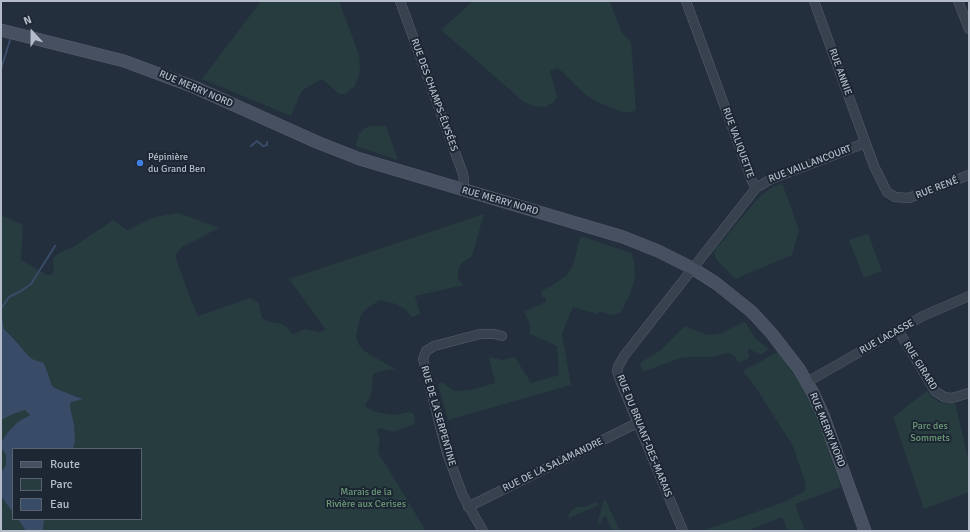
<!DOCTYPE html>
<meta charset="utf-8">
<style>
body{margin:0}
#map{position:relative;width:970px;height:532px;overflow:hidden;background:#242f3e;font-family:Signika,sans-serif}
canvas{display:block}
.frame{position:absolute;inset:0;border:2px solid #b4bcc9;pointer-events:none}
.legend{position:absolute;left:12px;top:448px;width:130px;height:72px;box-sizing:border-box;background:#1d2633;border:1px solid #59626f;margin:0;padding:5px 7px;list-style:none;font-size:12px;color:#b4bcc9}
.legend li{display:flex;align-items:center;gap:8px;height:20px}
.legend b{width:20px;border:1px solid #59626f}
.north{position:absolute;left:12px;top:12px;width:40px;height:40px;-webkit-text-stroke:3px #1d2633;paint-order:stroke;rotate:339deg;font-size:11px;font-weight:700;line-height:16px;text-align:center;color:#b4bcc9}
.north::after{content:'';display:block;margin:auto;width:14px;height:18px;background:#b4bcc9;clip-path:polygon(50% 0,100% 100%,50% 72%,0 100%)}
</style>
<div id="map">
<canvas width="970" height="532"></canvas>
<div class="frame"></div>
<ul class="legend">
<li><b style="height:5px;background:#465061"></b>Route</li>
<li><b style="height:11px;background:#263c3f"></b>Parc</li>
<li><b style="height:11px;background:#394c67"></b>Eau</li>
</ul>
<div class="north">N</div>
</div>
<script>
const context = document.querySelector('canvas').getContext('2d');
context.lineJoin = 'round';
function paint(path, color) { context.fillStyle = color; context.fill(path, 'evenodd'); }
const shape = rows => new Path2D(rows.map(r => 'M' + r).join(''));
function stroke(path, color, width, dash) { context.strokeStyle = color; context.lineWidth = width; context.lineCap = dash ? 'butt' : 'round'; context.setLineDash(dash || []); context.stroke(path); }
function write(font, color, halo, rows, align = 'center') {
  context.font = font + ' Signika,sans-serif'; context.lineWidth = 4; context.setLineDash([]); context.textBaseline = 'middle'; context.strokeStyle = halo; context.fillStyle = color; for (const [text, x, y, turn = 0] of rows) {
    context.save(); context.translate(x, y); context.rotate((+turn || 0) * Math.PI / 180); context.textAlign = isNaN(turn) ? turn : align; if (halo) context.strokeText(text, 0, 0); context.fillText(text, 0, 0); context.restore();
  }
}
paint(shape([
 [261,1,339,1,359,55,360,71,355,86,345,94,339,94,322,79,304,89,301,92,291,116,202,79],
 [473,1,612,1,610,2,622,33,631,42,636,110,632,112,622,112,597,102,586,95,558,68,550,71,557,97,554,102,545,107,533,106,524,102,441,30],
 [371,126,386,126,398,160,356,146,359,134,365,128],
 [782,183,799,230,792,255,735,279,716,259,714,251,758,198,768,190],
 [179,213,219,228,182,247,178,251,176,254,176,259,193,305,198,316,250,298,259,303,259,308,262,317,266,321,282,324,288,328,292,334,294,334,305,329,318,332,324,331,325,329,289,279,484,214,472,256,461,264,458,271,458,279,464,285,415,296,420,314,412,317,406,310,396,304,380,300,366,309,362,314,359,321,356,337,359,345,364,351,395,369,377,372,373,375,372,389,370,397,365,405,367,408,376,412,395,415,409,412,414,414,415,424,392,432,381,428,378,429,377,431,380,440,378,451,380,457,381,457,426,531,43,531,44,519,141,519,141,449,73,449,75,441,72,412,70,406,71,402,82,398,59,390,52,386,44,363,32,359,25,352,13,338,4,329,1,309,1,215,23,225,21,260,47,275,53,274,54,270,53,263,54,257,59,253,73,247,113,220,127,230,155,217],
 [868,234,882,271,864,278,849,240],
 [584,237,631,253,634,261,635,279,629,297,620,313,612,315,599,311,597,314,573,307,562,334,571,385,448,420,438,384,442,382,454,391,471,390,495,383,489,357,502,360,515,357,531,383,559,375,557,346,530,334,530,324,524,312,546,302,545,297,542,297,541,293,543,290,553,285,568,274,573,265,580,238],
 [745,322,756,339,769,349,760,355,748,348,749,358,739,363,735,356,729,353,711,357,689,357,680,358,643,372,640,363,661,350,685,326,704,334,712,335,719,334],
 [778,352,802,386,812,405,820,424,841,487,795,504,805,531,788,531,782,517,747,531,702,531,779,504,804,492,806,485,793,446,758,391,743,371],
 [927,391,933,398,941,403,955,403,969,461,969,492,924,509,893,417],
 [25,410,30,415,7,433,1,443,1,420,13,414],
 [1,447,6,455,6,465,1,473],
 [1,496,13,513,13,519,18,519,26,531,1,531],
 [604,500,606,501,620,531,615,531,611,528,606,516,603,517,601,523,597,525],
 [596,502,599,505,569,518,568,517,571,511,576,507,584,507]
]), '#263c3f');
paint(shape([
 [1,309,4,329,13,338,25,352,32,359,44,363,52,386,59,390,83,399,71,402,70,406,74,425,75,441,73,449,13,449,13,513,1,496,1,473,6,465,6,455,1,447,1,443,7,433,18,422,30,415,25,410,13,414,1,420],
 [18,519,44,519,43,531,26,531]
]), '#394c67');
stroke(shape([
 [1,69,10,40],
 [251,146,257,141,263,146,267,145,267,142],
 [1,309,9,297,21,291,31,284,55,246]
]), '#394c67', 2);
const minor = shape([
 [400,1,463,174,464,181,463,190],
 [814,1,874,166,887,192,895,197,909,198,969,175],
 [958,1,969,29],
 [756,188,771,179,865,143],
 [898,330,935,391,944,397,952,398,969,393],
 [807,382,923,316,969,296],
 [468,507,637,423],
 [483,531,463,496,447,453,423,359,426,351,434,346,480,334,494,334,502,336],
 [683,531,620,380,617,371,618,367,624,356,756,188,752,181,686,1]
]);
const secondary = shape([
 [1,30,124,61,194,87,319,143,360,159,623,237,658,251,692,268,717,284,752,312,772,334,799,369,813,393,823,415,865,531]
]);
stroke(minor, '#565f6c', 10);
stroke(secondary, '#565f6c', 13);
stroke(minor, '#38414e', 9);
stroke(secondary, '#465061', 12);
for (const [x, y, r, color] of [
 [140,163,4,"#3f7fe0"]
]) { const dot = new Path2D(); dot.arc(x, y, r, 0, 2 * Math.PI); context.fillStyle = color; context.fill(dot); stroke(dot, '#1d2633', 1.5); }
write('10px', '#b4bcc9', '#1d2633', [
 ["RUE ANNIE",840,72,70],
 ["RUE MERRY NORD",196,89,23],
 ["RUE DES CHAMPS-ÉLYSÉES",434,95,70],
 ["RUE VALIQUETTE",738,143,70],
 ["RUE VAILLANCOURT",810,164,-21],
 ["RUE RENÉ",937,188,-21],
 ["RUE MERRY NORD",500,201,16],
 ["RUE LACASSE",887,337,-29],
 ["RUE GIRARD",920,366,58],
 ["RUE DE LA SERPENTINE",438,416,74],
 ["RUE MERRY NORD",827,430,68],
 ["RUE DU BRUANT-DES-MARAIS",644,436,68],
 ["RUE DE LA SALAMANDRE",553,465,-26]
]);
write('10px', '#b4bcc9', '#1d2633', [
 ["Pépinière",148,157],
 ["du Grand Ben",148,169]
], 'left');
write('10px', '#6b9a76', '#1d2633', [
 ["Parc des",930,426],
 ["Sommets",930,438],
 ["Marais de la",366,492],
 ["Rivière aux Cerises",366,504]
]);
</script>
